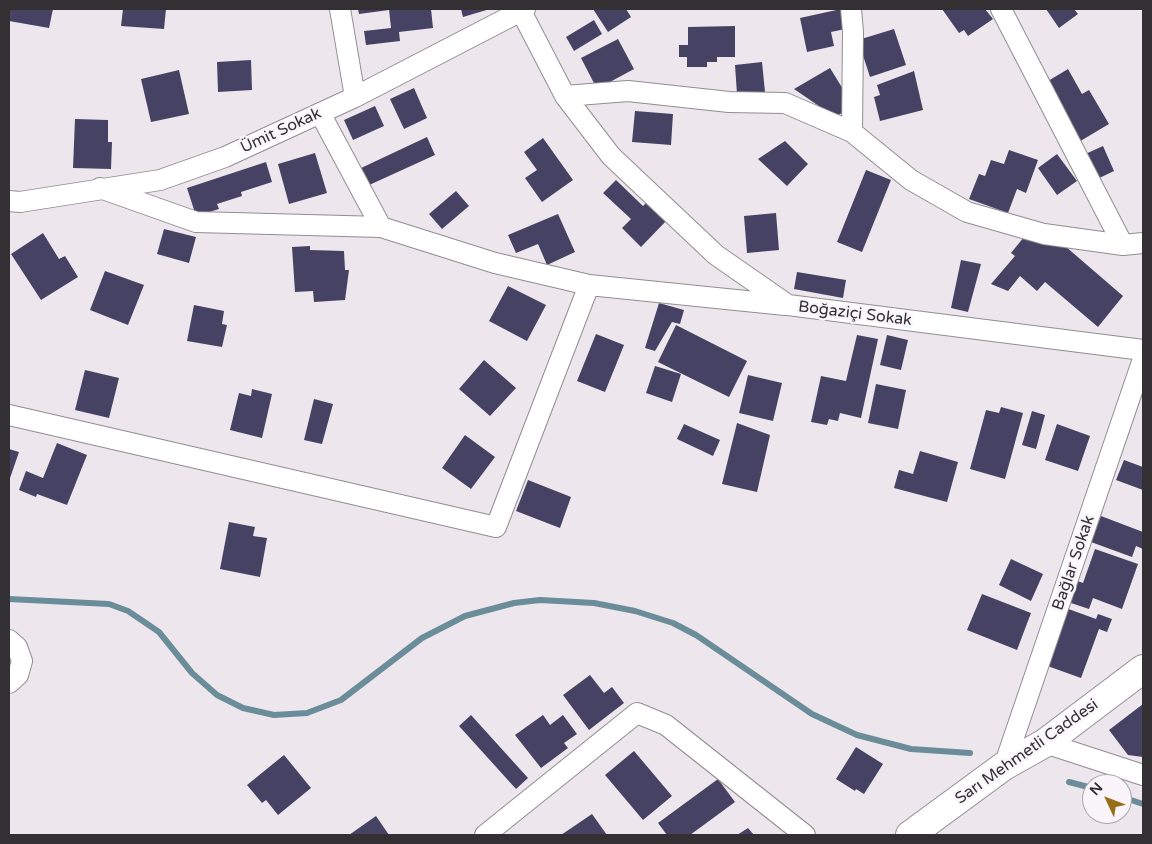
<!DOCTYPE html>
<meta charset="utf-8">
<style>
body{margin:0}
#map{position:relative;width:1152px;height:844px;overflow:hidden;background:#ede7ed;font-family:"Varela Round",sans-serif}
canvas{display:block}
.frame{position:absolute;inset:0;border:10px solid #323032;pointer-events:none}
.north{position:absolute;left:1082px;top:774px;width:50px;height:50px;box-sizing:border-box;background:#faf5fa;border:1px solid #aaa6aa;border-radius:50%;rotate:313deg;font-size:14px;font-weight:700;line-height:20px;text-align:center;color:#323032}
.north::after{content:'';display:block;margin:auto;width:18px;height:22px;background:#976f1b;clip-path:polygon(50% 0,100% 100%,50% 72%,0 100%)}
</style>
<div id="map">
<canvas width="1152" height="844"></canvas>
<div class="frame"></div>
<div class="north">N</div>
</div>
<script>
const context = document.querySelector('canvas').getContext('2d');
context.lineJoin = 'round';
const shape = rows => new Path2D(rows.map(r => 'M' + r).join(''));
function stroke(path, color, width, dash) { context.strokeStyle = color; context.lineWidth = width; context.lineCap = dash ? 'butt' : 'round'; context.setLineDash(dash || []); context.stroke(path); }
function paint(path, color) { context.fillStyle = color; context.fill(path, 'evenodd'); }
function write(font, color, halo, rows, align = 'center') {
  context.font = font + ' "Varela Round",sans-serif'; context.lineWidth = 5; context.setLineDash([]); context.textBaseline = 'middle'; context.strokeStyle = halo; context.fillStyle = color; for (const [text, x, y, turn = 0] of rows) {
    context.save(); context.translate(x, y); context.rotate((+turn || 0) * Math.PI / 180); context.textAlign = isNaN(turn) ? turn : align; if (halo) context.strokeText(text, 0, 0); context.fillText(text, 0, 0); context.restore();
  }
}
stroke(shape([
 [9,599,109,604,128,611,159,632,192,673,217,695,243,708,274,715,307,713,341,700,422,638,465,616,514,603,540,600,594,603,635,611,673,623,696,635,812,714,857,735,911,749,970,753],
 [1069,782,1092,788],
 [1122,797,1143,804]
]), '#6b8d99', 6);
paint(shape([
 [9,9,53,9,49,28,9,21],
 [123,9,166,9,164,29,121,26],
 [358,9,389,9,389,10,359,14],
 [389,9,431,9,433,28,399,32,400,41,366,45,364,31,391,28],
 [461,9,490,9,463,17],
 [593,9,626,9,631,17,608,32],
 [841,9,845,29,831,32,834,46,807,52,800,18],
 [942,9,985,9,993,19,968,36,964,30,959,33],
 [1046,9,1074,9,1078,14,1059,28],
 [594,20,602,34,574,51,566,37],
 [735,26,735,57,717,57,717,62,707,62,707,67,687,67,687,57,679,57,679,45,688,45,688,27],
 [894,29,906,65,870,77,858,40],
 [618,39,634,69,597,89,581,58],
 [251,60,252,90,218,92,217,62],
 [762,62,765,92,737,94,735,65],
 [830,68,846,94,842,113,835,117,794,89],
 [1068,69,1082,94,1089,90,1109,124,1077,143,1043,84],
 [179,70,189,114,151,122,141,79],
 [914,71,923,110,880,121,874,97,880,95,877,85],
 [414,88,427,118,404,129,390,99],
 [375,106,384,126,353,140,344,120],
 [635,111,673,114,671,145,632,142],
 [75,119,108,120,108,142,112,142,111,169,73,168],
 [427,137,435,155,367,186,359,169],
 [543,138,573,180,542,202,525,178,537,170,524,152],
 [785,141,808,164,787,186,758,159],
 [1103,146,1114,171,1093,181,1081,156],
 [1009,150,1038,160,1026,193,1017,189,1008,213,969,199,979,174,985,176,991,160,1004,164],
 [315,153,327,193,289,204,278,164],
 [1057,154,1077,181,1057,195,1038,168],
 [266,162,272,182,241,192,242,196,217,204,219,209,196,216,187,188],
 [866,170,891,180,862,252,837,242],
 [616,180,643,206,648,201,667,220,641,247,622,228,631,219,603,193],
 [456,191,469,206,442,229,429,214],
 [776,213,779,250,747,253,744,216],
 [558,214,575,252,547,265,538,244,516,253,508,235],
 [164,229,196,237,189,263,157,254],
 [43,233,59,259,65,256,78,277,41,300,11,254],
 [1024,237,1065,246,1123,296,1098,327,1045,282,1037,291,1020,276,1008,291,991,284,1015,256,1011,253],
 [310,246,310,250,344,251,345,270,349,270,345,300,314,302,313,291,295,292,292,247],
 [961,260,981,264,968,312,951,308],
 [105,271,144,285,128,325,90,310],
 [797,272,846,280,843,298,794,289],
 [508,286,546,305,527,341,489,321],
 [659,303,684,310,680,324,672,322,655,351,645,348],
 [194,305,224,311,222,324,227,325,222,347,187,341],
 [676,325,747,361,729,397,658,362],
 [596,334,624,345,605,392,577,381],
 [857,335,878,339,861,418,840,413,838,421,829,419,827,425,811,422,821,376,846,381],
 [887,335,908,340,901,370,880,365],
 [484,360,516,388,490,416,459,389],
 [655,366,681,374,672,402,646,393],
 [85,370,119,378,109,418,75,410],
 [748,375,782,383,773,421,739,413],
 [876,384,906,390,898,429,868,423],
 [252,389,272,394,262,438,230,430,239,393,251,396],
 [314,399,333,404,322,444,304,440],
 [1001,407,1023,413,1005,479,970,469,986,410,999,413],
 [1032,411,1045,415,1036,449,1022,445],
 [737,423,770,435,757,492,722,484],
 [684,424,720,440,713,456,677,439],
 [1057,424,1090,436,1078,471,1045,460],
 [465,435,495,457,471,489,442,468],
 [57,443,87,455,67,505,37,494,36,497,19,490,26,471,43,478],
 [9,449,19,452,9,481],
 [920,451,958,462,947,502,894,488,899,470,913,474],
 [1124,460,1143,467,1143,490,1116,480],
 [528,480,571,497,560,528,516,511],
 [1101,516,1143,532,1143,549,1136,546,1132,557,1091,542],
 [229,522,255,527,253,536,267,538,260,577,220,569],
 [1095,549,1138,564,1122,609,1093,598,1089,609,1068,602,1075,580,1083,583],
 [1011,559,1043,574,1031,601,999,585],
 [982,594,1031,613,1017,650,967,630],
 [1063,607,1096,619,1098,614,1112,619,1107,632,1099,629,1081,678,1042,664],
 [590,675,604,693,612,687,624,703,589,730,563,695],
 [1143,704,1143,757,1128,755,1109,730],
 [471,715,528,778,516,789,459,726],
 [543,715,550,725,563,715,577,734,564,743,568,748,541,768,515,735],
 [856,747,883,764,864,794,856,789,855,791,836,779],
 [634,751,672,796,643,820,605,775],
 [284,755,311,788,278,815,266,800,262,803,247,785],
 [718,779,735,802,690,835,667,835,658,823],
 [592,814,607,835,561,835],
 [376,816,389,835,349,835],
 [748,828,754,835,737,835]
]), '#464264');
const street = shape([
 [340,9,355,97],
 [851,9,853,32,852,132],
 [1001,9,1123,245],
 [521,11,565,96,611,156,716,255,788,305,1143,350],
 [565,96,628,91,729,102,785,103,852,132,911,180,967,212,1044,234,1123,245,1143,243],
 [320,113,381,227],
 [100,188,196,222,381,227,495,263,589,285,785,305],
 [9,201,20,202,160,180,225,157,355,97,525,9],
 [9,415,496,527,589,285],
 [9,640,17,647,22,661,18,675,9,683],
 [1045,743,1143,775],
 [1004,766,1143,359],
 [485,835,637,713,666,725,805,835]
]);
const secondary = shape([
 [910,835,1004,766,1045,743,1143,669]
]);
stroke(street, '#928d92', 22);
stroke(secondary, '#928d92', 30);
stroke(street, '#fff', 20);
stroke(secondary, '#fff', 28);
write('16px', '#323032', '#faf5fa', [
 ["Ümit Sokak",281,131,-25],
 ["Boğaziçi Sokak",855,314,7],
 ["Bağlar Sokak",1074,563,-71],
 ["Sarı Mehmetli Caddesi",1027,752,-35]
]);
</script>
